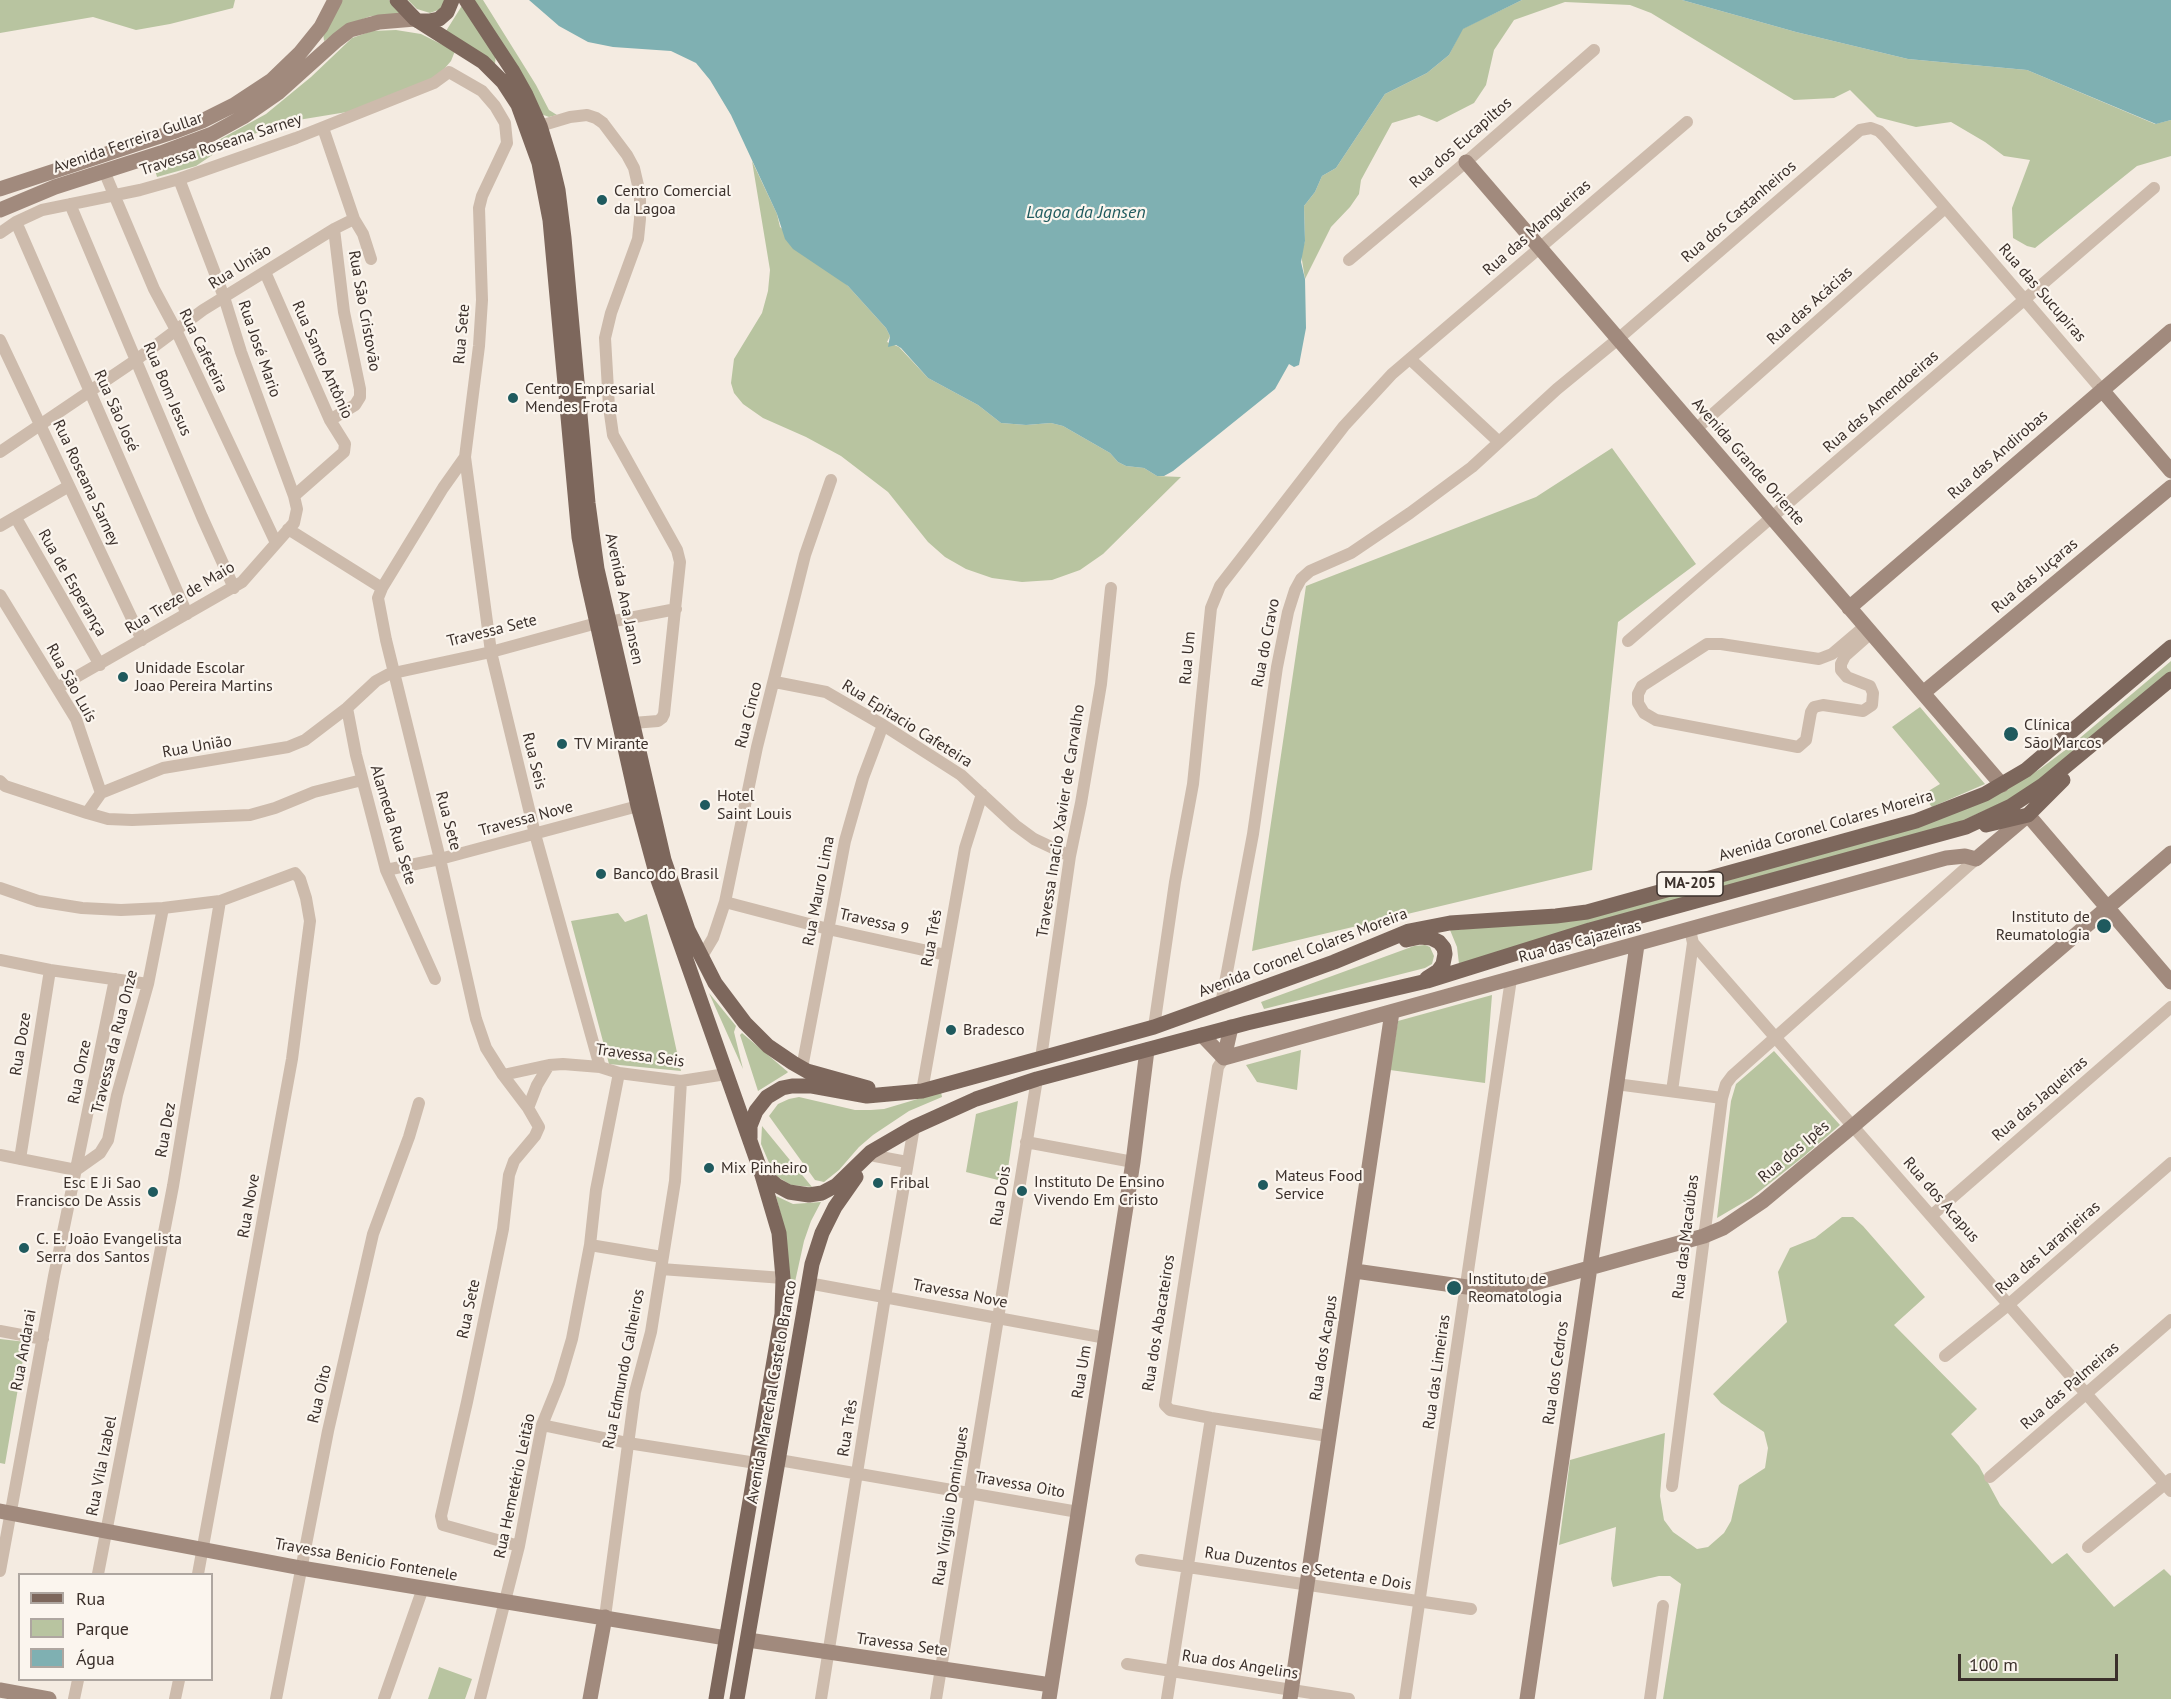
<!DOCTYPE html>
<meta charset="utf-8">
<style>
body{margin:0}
#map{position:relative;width:2171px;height:1699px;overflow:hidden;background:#f4ebe1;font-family:"PT Sans",sans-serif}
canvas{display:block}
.legend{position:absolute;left:18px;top:1573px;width:195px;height:108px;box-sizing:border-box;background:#fbf5ee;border:2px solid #aea6a0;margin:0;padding:8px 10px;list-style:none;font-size:18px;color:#3b302b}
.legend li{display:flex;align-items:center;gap:12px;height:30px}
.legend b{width:30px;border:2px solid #aea6a0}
.scale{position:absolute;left:1958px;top:1654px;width:160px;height:27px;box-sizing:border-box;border:3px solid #3b302b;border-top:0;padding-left:8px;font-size:18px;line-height:21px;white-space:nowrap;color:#3b302b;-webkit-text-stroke:4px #fbf5ee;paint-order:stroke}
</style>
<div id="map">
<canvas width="2171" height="1699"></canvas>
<ul class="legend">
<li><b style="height:8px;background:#7d675c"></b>Rua</li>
<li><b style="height:16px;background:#b8c4a0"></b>Parque</li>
<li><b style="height:16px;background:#7fb0b2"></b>Água</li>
</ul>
<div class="scale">100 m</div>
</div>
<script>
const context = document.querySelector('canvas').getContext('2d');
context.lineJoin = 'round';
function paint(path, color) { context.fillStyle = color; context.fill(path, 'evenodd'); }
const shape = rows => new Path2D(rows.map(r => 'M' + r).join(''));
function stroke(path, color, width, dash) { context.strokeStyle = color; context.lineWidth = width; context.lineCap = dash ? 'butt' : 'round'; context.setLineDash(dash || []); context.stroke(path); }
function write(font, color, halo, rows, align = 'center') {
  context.font = font + ' "PT Sans",sans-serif'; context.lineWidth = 4.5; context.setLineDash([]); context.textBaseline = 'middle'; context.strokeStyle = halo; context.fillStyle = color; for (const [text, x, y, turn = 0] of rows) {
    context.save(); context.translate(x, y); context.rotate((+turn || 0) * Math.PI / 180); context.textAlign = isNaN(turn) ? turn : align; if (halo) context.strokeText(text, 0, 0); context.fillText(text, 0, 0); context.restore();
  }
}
paint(shape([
 [0,0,235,0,233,8,170,24,136,30,93,17,0,33],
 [341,0,389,0,402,15,371,16,352,23,324,41,323,32],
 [408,0,446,0,441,9,430,13,417,9],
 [473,0,483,0,536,85,549,110,557,115,549,117,541,114],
 [1522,0,1682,0,1796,32,1908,59,2027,70,2155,124,2171,120,2171,156,2137,166,2035,248,2027,246,2013,238,2012,208,2030,160,2004,156,1985,142,1951,122,1916,127,1877,117,1850,90,1834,98,1794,100,1651,13,1630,5,1565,2,1514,20,1494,50,1486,85,1474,103,1437,122,1419,115,1392,123,1361,180,1359,194,1350,207,1331,227,1305,279,1301,254,1305,241,1304,206,1315,192,1322,176,1336,168,1385,94,1427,73,1449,55,1462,29],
 [463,4,496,54,495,64,446,31],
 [396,30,421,34,455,51,451,61,438,76,353,111,286,122,230,143,196,166,157,177,155,170,217,141,266,114,311,77,352,38,372,31],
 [752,161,777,214,780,227,848,286,886,328,890,336,887,342,899,347,928,378,978,405,1001,423,1026,425,1051,423,1063,426,1110,453,1118,462,1126,466,1144,468,1157,476,1181,477,1103,554,1080,570,1052,580,1022,582,992,578,966,569,945,557,928,542,888,492,841,456,806,437,763,418,743,404,734,393,731,383,734,359,762,313,768,291,770,270],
 [1612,448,1696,564,1618,622,1592,870,1252,951,1306,586,1536,497],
 [2171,661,2171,675,2042,778,2006,801,1957,823,1459,964,1457,947,1450,930,1573,921,2004,790,2040,769,2068,748],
 [1920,707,1985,784,1932,807,1922,795,1940,784,1892,727],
 [618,913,625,922,647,914,681,1071,609,1064,571,921],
 [1425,945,1430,947,1434,956,1432,964,1425,968,1264,1009,1261,1002,1414,946],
 [709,993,736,1026,734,1032,743,1069],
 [1492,995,1485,1083,1390,1070,1398,1021],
 [742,1033,788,1072,787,1073,758,1091,740,1035],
 [1301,1050,1297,1090,1257,1082,1246,1065],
 [1774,1051,1840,1125,1803,1157,1751,1198,1717,1218,1731,1101,1736,1084],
 [941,1092,942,1097,909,1111,873,1135,859,1147,839,1170,824,1182,815,1180,769,1116,778,1104,789,1099,799,1097,855,1110,871,1110,884,1109],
 [1018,1101,1006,1182,966,1172,976,1114],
 [762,1126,812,1187,791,1185,778,1177,773,1172,761,1144],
 [776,1196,793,1204,821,1202,811,1221,804,1241,793,1291,789,1290,783,1223],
 [1842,1217,1853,1217,1863,1226,1925,1297,1894,1325,1977,1409,1951,1434,1979,1466,2000,1505,2052,1564,2067,1553,2114,1607,2164,1569,2171,1576,2171,1699,1663,1699,1681,1584,1670,1576,1659,1576,1613,1587,1611,1579,1616,1527,1559,1545,1570,1460,1665,1433,1660,1496,1664,1520,1673,1532,1697,1549,1708,1547,1724,1533,1731,1521,1739,1485,1765,1468,1768,1448,1764,1432,1721,1403,1713,1394,1787,1322,1778,1272,1790,1248,1815,1238],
 [0,1339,26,1342,5,1464,0,1463],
 [439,1667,472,1679,465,1699,428,1699]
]), '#b8c4a0');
paint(shape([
 [529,0,1522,0,1463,29,1449,55,1427,73,1385,94,1336,168,1322,176,1315,192,1304,206,1305,241,1301,262,1305,279,1306,328,1299,365,1294,367,1289,364,1275,389,1173,471,1164,476,1157,476,1144,468,1126,466,1118,462,1110,453,1063,426,1051,423,1026,425,1001,423,978,405,928,378,901,348,896,345,888,347,890,336,886,328,848,286,793,249,785,239,777,214,731,115,710,80,696,63,671,51,613,47,588,42,559,26],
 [1682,0,2171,0,2171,120,2156,124,2027,70,1908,59,1796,32]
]), '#7fb0b2');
stroke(shape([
 [540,126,570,117,587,115,596,118,603,123,627,155,634,168,640,194,640,219,638,239,611,313,605,338,609,407,613,435,677,550,680,562,664,714,662,718,658,721,633,723],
 [323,128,354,219,363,234,371,259],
 [104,171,154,289,176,330,276,543],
 [179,179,224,297,241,352,294,496],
 [70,204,202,517,234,588],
 [16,222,187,614],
 [0,233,16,222,42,210,140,190,179,179,296,138,434,83,449,72,482,91,495,106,505,123,507,143,482,196,479,208,482,300,479,346,465,457,443,488,382,588,378,598,386,640,440,859,476,1019,486,1048,503,1075,528,1108,539,1127,535,1136,514,1161,509,1175,503,1229,467,1402,441,1516,443,1525,519,1546],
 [1349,260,1466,162,1594,50],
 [0,340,142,640],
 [1410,359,1499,442],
 [330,420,355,405,360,397,360,389,344,312,334,229],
 [1696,429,1945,208],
 [0,452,136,360,203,310,334,229,354,219],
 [465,457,491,652,535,834,600,1067],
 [16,518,100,665],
 [0,526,69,486],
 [288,529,382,588],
 [0,595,76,719,101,793],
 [609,622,676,609],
 [1865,626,1832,654,1819,659,1721,644,1707,644,1642,686,1638,694,1638,703,1644,713,1656,720,1798,747,1806,740,1811,712,1814,707,1823,705,1863,711,1872,705,1873,693,1870,686,1847,677,1841,670,1841,664,1845,656,1871,633],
 [1628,641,2154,188],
 [775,682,826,692,883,725,961,775,1015,825,1034,839,1070,856],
 [57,688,242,582,294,523,297,509,294,496,344,452,345,444,330,420,265,272],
 [347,708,356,755,386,870,435,979],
 [0,781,5,786,87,813,101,793,163,768,288,747,305,740,347,708,376,681,389,674,491,652,597,623],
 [87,813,108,819,132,820,250,815,275,808,314,792,362,780],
 [386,870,440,859,638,806],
 [0,888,38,901,82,908,121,910,163,908,220,901,295,873,300,879,306,898,310,921,292,1059,198,1574],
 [725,902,828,929,946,955],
 [1690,930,1693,943,2171,1491],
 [701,958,713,938,725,902,757,747,805,555,831,480],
 [0,960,50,970,148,984],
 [1221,1004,1253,834,1277,667,1288,612,1295,590,1301,579,1310,571,1351,553,1410,513,1472,467,1557,389,1618,339,1860,130,1871,128,1879,131,1885,137,2102,390],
 [1154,1027,1175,882,1193,784,1211,608,1220,586,1344,426,1392,374,1687,122],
 [1041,1058,1070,856,1081,803,1101,684,1111,588],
 [1224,1058,1218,1067,1165,1405,1170,1410,1211,1418,1328,1436],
 [802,1068,845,841,863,778,883,725],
 [503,1075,549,1065,563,1064,600,1067,619,1073,681,1081,726,1074],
 [1616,1084,1722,1098],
 [922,1091,965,848,982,794],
 [1672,1091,1693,943],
 [528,1108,537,1085,549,1065],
 [1026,1142,1133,1162],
 [0,1155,76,1170],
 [875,1156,907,1162],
 [20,1159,50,970],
 [76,1170,100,1153,108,1140,117,1095,148,984,163,908],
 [1931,1216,2171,1007],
 [590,1245,662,1257],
 [661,1269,783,1278],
 [808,1283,1106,1338],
 [0,1331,43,1339],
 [1945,1356,2008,1305,2171,1163],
 [542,1425,628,1443,756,1463],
 [779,1460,1078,1512],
 [1990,1477,2171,1320],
 [1672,1486,1722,1098,1726,1084,1732,1076,1976,859],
 [2088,1547,2171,1479],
 [1141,1560,1471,1609],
 [0,1571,54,1276,115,979],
 [98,1574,173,1186,220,901],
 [605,1617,635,1392,651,1332,675,1181,681,1081],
 [1127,1664,1349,1699],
 [74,1699,78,1680],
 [175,1699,179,1680],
 [276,1699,328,1431,373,1234,409,1137,419,1103],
 [384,1699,423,1588],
 [480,1699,519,1546,542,1425,559,1383,572,1339,590,1245,596,1190,619,1073],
 [821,1699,885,1297,914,1127],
 [936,1699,1037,1079],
 [1167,1699,1211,1418],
 [1405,1699,1511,979],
 [1650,1699,1663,1606]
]), '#cdbbac', 12);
stroke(shape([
 [1466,162,2002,785],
 [0,189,173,132,202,121,234,105,272,80,300,53,321,27,335,0],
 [0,210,55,187,161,153,212,134,243,117,279,92,337,40,350,30,379,22,415,19],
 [2102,390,2171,471],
 [1849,608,2171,331],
 [1923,693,2171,487],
 [1202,1035,1224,1058],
 [1224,1058,1946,858,1965,856,1976,859,2028,815,2171,982],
 [1224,1058,1231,1027],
 [1355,1271,1467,1287,1514,1289,1704,1236,1723,1228,1763,1201,1853,1126,2171,853],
 [0,1511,301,1568,726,1638],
 [748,1640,1051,1685],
 [0,1690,49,1699],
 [590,1699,605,1617],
 [1049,1699,1133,1162,1147,1050],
 [1290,1699,1392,1012],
 [1527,1699,1637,945]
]), '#a18a7d', 15);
stroke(shape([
 [397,0,415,19,483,62,503,82,518,105,539,163,550,220,579,537,586,574,638,806,658,880,761,1172,779,1233,783,1278,782,1314,716,1699],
 [466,0,512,70,526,95,540,126,552,165,558,190,564,238,588,503,597,569,664,860,688,930,715,983,745,1023,768,1046,793,1063,807,1071,868,1088],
 [418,21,429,21,439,19,447,12,452,0],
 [1986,825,2028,815,2063,780],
 [1406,940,1420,937,1431,938,1439,942,1444,948,1445,954,1443,964,1438,971,1427,978],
 [750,1138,750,1126,756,1111,767,1097,782,1088,792,1086,812,1086,867,1096,922,1091,1154,1027,1334,962,1409,931,1450,923,1556,916,1587,912,1916,821,1985,794,2026,770,2171,647],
 [762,1173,776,1185,789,1192,809,1195,822,1193,837,1185,871,1152,914,1127,976,1099,1037,1079,1247,1023,1427,981,1590,930,1966,827,2011,806,2043,785,2171,679],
 [737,1699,812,1264,822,1233,835,1207,856,1177]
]), '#7d675c', 15);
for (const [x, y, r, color] of [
 [602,200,6,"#1f5a5e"],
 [513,398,6,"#1f5a5e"],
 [123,677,6,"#1f5a5e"],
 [2011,734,8,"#1f5a5e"],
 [562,744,6,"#1f5a5e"],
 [705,805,6,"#1f5a5e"],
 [601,874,6,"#1f5a5e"],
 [2104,926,8,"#1f5a5e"],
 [951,1030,6,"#1f5a5e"],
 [709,1168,6,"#1f5a5e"],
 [878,1183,6,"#1f5a5e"],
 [1263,1185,6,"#1f5a5e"],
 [1022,1191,6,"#1f5a5e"],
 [153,1192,6,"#1f5a5e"],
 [24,1248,6,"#1f5a5e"],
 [1454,1288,8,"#1f5a5e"]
]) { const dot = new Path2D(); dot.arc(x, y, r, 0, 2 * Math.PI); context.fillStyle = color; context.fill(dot); stroke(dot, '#fbf5ee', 2); }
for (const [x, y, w] of [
 [1690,884,66]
]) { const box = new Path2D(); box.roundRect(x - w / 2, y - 12, w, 24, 4.5); context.fillStyle = '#fbf5ee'; context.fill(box); stroke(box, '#3b302b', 1.5); }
write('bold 15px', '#3b302b', null, [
 ["MA-205",1690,884]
]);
write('16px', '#3b302b', '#fbf5ee', [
 ["Avenida Ferreira Gullar",128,143,-19],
 ["Rua dos Eucapiltos",1461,143,-41],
 ["Travessa Roseana Sarney",221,145,-18],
 ["Rua dos Castanheiros",1739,212,-41],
 ["Rua das Mangueiras",1537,228,-41],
 ["Rua União",240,267,-32],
 ["Rua das Sucupiras",2042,293,49],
 ["Rua das Acácias",1810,306,-42],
 ["Rua São Cristovão",364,311,80],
 ["Rua Sete",462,334,-85],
 ["Rua José Mario",259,349,71],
 ["Rua Cafeteira",203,351,64],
 ["Rua Santo Antônio",322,360,66],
 ["Rua Bom Jesus",167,389,67],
 ["Rua das Amendoeiras",1881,402,-41],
 ["Rua São José",116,411,66],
 ["Rua das Andirobas",1998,455,-41],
 ["Avenida Grande Oriente",1748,462,49],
 ["Rua Roseana Sarney",86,483,65],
 ["Rua das Juçaras",2035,576,-40],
 ["Rua de Esperança",72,583,60],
 ["Rua Treze de Maio",180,598,-31],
 ["Avenida Ana Jansen",624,599,78],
 ["Travessa Sete",492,631,-14],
 ["Rua do Cravo",1266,643,-79],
 ["Rua Um",1188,658,-85],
 ["Rua São Luís",71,683,61],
 ["Rua Cinco",749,715,-76],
 ["Rua Epitacio Cafeteira",907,724,32],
 ["Rua União",197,747,-10],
 ["Rua Seis",534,761,76],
 ["Travessa Nove",526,819,-15],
 ["Rua Sete",448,821,75],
 ["Travessa Inacio Xavier de Carvalho",1061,821,-81],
 ["Alameda Rua Sete",393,825,73],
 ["Avenida Coronel Colares Moreira",1826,826,-16],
 ["Rua Mauro Lima",819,891,-79],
 ["Travessa 9",874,922,13],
 ["Rua Três",932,938,-80],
 ["Rua das Cajazeiras",1580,942,-15],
 ["Avenida Coronel Colares Moreira",1303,953,-21],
 ["Travessa da Rua Onze",115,1042,-76],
 ["Rua Doze",21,1044,-81],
 ["Travessa Seis",640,1056,8],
 ["Rua Onze",80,1072,-79],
 ["Rua das Jaqueiras",2040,1099,-41],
 ["Rua Dez",166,1130,-80],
 ["Rua dos Ipês",1794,1152,-40],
 ["Rua Dois",1001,1196,-81],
 ["Rua dos Acapus",1941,1200,49],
 ["Rua Nove",249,1206,-80],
 ["Rua das Macaúbas",1686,1237,-83],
 ["Rua das Laranjeiras",2048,1248,-41],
 ["Travessa Nove",960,1294,11],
 ["Rua Sete",469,1309,-78],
 ["Rua dos Abacateiros",1159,1323,-81],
 ["Rua dos Acapus",1324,1348,-81],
 ["Rua Andarai",24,1350,-80],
 ["Rua Edmundo Calheiros",624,1369,-79],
 ["Rua Um",1082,1372,-81],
 ["Rua das Limeiras",1437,1372,-82],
 ["Rua dos Cedros",1556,1373,-82],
 ["Rua das Palmeiras",2070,1386,-41],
 ["Avenida Marechal Castelo Branco",772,1392,-80],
 ["Rua Oito",320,1394,-77],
 ["Rua Três",848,1428,-81],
 ["Rua Vila Izabel",102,1466,-79],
 ["Travessa Oito",1020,1485,10],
 ["Rua Hemetério Leitão",515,1486,-78],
 ["Rua Virgilio Domingues",951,1506,-81],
 ["Travessa Benicio Fontenele",366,1560,10],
 ["Rua Duzentos e Setenta e Dois",1308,1569,9],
 ["Travessa Sete",902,1645,8],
 ["Rua dos Angelins",1240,1665,9]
]);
write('16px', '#3b302b', '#fbf5ee', [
 ["Centro Comercial",614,191],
 ["da Lagoa",614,209],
 ["Centro Empresarial",525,389],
 ["Mendes Frota",525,407],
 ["Unidade Escolar",135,668],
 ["Joao Pereira Martins",135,686],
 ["Clínica",2024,725],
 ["São Marcos",2024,743],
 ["TV Mirante",574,744],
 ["Hotel",717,796],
 ["Saint Louis",717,814],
 ["Banco do Brasil",613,874],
 ["Instituto de",2090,917,"right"],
 ["Reumatologia",2090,935,"right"],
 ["Bradesco",963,1030],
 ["Mix Pinheiro",721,1168],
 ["Mateus Food",1275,1176],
 ["Service",1275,1194],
 ["Instituto De Ensino",1034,1182],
 ["Vivendo Em Cristo",1034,1200],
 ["Esc E Ji Sao",141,1183,"right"],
 ["Francisco De Assis",141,1201,"right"],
 ["Fribal",890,1183],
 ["C. E. João Evangelista",36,1239],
 ["Serra dos Santos",36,1257],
 ["Instituto de",1468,1279],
 ["Reomatologia",1468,1297]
], 'left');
write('italic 18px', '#1f5a5e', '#fbf5ee', [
 ["Lagoa da Jansen",1086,213]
]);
</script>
